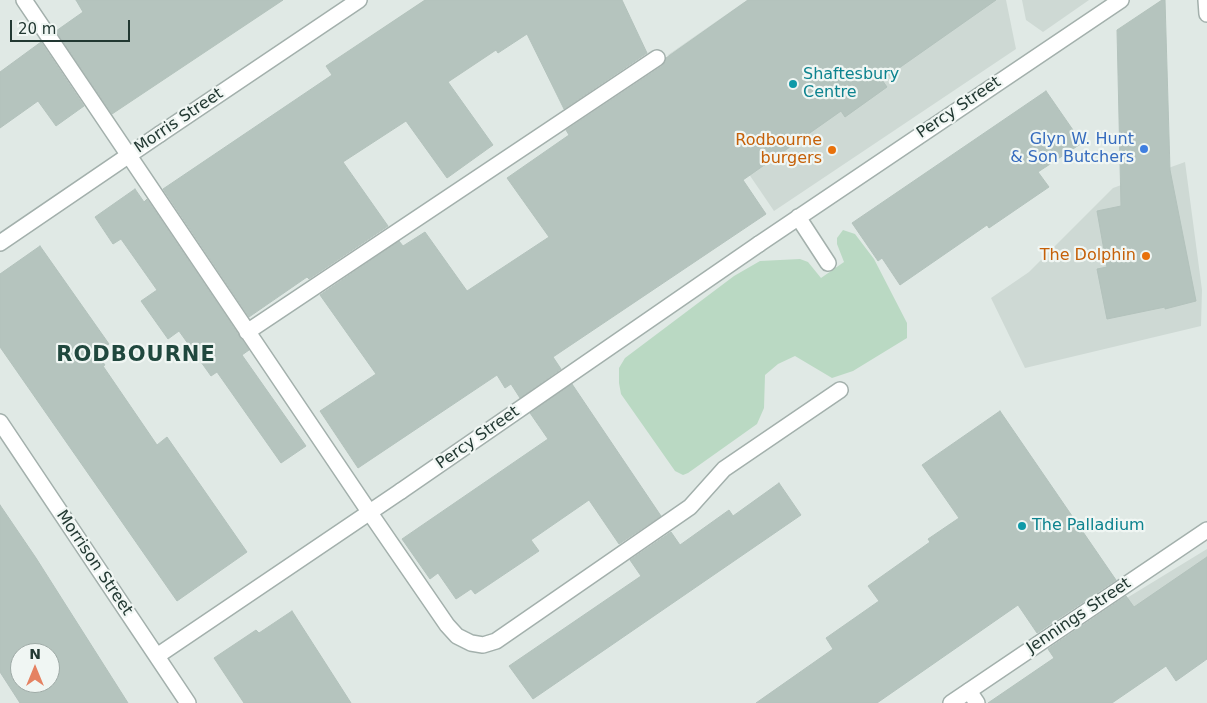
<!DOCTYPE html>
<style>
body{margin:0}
#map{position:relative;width:1207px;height:703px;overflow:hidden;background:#e0e9e5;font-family:"DejaVu Sans",sans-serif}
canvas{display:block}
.north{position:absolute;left:10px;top:643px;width:50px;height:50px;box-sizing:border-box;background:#f0f6f3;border:1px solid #9eaaa6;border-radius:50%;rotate:0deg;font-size:14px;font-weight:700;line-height:20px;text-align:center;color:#223832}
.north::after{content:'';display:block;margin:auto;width:18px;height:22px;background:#e58262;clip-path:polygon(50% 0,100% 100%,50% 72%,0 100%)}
.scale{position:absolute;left:10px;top:20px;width:120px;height:22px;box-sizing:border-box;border:2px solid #223832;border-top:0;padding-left:6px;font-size:15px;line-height:18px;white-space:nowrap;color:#223832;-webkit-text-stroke:4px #f0f6f3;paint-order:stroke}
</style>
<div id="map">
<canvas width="1207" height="703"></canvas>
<div class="north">N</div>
<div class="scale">20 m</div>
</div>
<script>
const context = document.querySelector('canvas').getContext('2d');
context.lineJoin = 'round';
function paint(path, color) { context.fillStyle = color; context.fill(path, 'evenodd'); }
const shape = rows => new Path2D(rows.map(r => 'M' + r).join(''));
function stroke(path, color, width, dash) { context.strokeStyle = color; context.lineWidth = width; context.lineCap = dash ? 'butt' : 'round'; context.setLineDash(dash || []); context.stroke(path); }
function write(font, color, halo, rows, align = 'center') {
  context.font = font + ' "DejaVu Sans",sans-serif'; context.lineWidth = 4.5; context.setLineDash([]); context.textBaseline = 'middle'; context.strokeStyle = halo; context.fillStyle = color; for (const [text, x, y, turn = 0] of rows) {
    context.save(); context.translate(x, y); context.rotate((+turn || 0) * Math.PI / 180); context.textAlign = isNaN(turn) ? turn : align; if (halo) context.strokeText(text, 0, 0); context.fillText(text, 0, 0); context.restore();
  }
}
paint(shape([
 [747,0,1006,0,1016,49,774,211,668,55],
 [1022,0,1089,0,1043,32,1026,20],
 [1185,162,1202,290,1201,326,1025,368,991,298,1029,272,1113,188],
 [1207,549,1207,609,1155,639,1117,604]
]), '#ced9d4');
paint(shape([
 [843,230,855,234,874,259,907,323,907,338,853,371,832,378,795,356,778,364,765,375,764,408,757,424,688,473,683,475,675,471,621,394,619,383,619,368,625,358,734,276,760,261,800,259,808,262,821,278,844,262,837,244,837,238]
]), '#bad9c3');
const building = shape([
 [76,0,283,0,112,114,56,31,83,12,76,0],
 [425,0,622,0,647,53,564,109,527,34,498,53,496,50,448,82,493,145,447,178,406,121,343,162,388,226,309,279,307,277,249,317,163,189,332,75,326,66,425,0],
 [748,0,996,0,882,80,887,87,845,117,841,111,743,180,766,214,553,357,561,369,520,398,511,384,505,388,497,375,358,468,320,411,376,374,320,295,399,241,403,246,425,232,467,291,549,237,507,178,569,135,566,130,662,66,666,58,748,0],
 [1162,0,1165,0,1170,170,1196,301,1165,309,1165,307,1107,319,1097,269,1107,267,1097,211,1121,206,1117,30,1162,0],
 [41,42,84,106,56,126,38,101,0,128,0,72,41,42],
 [1046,91,1082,143,1038,172,1049,187,989,228,987,225,900,285,882,258,878,261,852,223,1046,91],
 [135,189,144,202,147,199,249,350,242,355,306,446,281,463,217,372,211,376,179,331,168,339,141,301,157,290,121,239,113,244,95,217,135,189],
 [40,246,109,344,96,353,105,365,103,366,157,445,167,437,247,552,177,601,0,347,0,274,40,246],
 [572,384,661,516,619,544,589,500,531,540,539,551,475,594,471,589,456,599,438,573,430,579,402,539,548,439,530,413,572,384],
 [1000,411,1116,580,1037,633,1018,605,877,703,756,703,833,649,826,638,879,601,868,586,930,542,928,539,959,518,922,465,1000,411],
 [779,483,801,515,533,699,509,666,641,576,630,560,671,532,680,545,729,510,733,516,779,483],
 [0,505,36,558,128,703,20,703,0,672,0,505],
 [20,653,50,653,50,683,20,683,20,653],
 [1207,557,1207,659,1176,681,1166,666,1112,703,988,703,1054,658,1048,649,1126,596,1134,607,1207,557],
 [292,611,351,703,244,703,214,658,256,630,259,633,292,611]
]);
paint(building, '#b5c4be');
stroke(building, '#b3c2bc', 1);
const service = shape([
 [24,0,370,513,447,625,457,636,471,643,483,645,496,641,690,507,724,469,840,390],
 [247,332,657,58],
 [969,691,977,703]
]);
const pedestrian = shape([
 [160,134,359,0],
 [401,491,759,244]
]);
const minor = shape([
 [798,217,828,263],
 [0,243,160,134],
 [759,244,1121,0],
 [0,422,188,703],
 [157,656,401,491],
 [951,703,1207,530]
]);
const tertiary = shape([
 [1206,0,1207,14]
]);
stroke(service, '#a3b0ac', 18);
stroke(pedestrian, '#a3b0ac', 18);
stroke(minor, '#a3b0ac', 18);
stroke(tertiary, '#a3b0ac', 18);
stroke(service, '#fff', 15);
stroke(pedestrian, '#fff', 15);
stroke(minor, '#fff', 15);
stroke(tertiary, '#fff', 15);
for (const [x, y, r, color] of [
 [793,84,5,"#0f9aa8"],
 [1144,149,5,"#3f7fe0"],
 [832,150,5,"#e8710a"],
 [1146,256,5,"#e8710a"],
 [1022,526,5,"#0f9aa8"]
]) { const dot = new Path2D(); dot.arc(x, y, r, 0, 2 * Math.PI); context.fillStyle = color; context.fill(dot); stroke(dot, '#f0f6f3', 2); }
write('16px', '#0d838f', '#f0f6f3', [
 ["Shaftesbury",803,75],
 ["Centre",803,93],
 ["The Palladium",1032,526]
], 'left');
write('16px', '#223832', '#f0f6f3', [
 ["Percy Street",959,108,-34],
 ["Morris Street",179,121,-34],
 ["Percy Street",478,438,-35],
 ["Morrison Street",94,563,56],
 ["Jennings Street",1079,616,-34]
]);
write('16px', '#366cbe', '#f0f6f3', [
 ["Glyn W. Hunt",1134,140],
 ["& Son Butchers",1134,158]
], 'right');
write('16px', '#c56008', '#f0f6f3', [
 ["Rodbourne",822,141],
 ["burgers",822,159],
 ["The Dolphin",1136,256]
], 'right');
context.letterSpacing = '1px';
write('bold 21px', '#20483e', '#f0f6f3', [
 ["RODBOURNE",136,356]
]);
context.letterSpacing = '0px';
</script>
